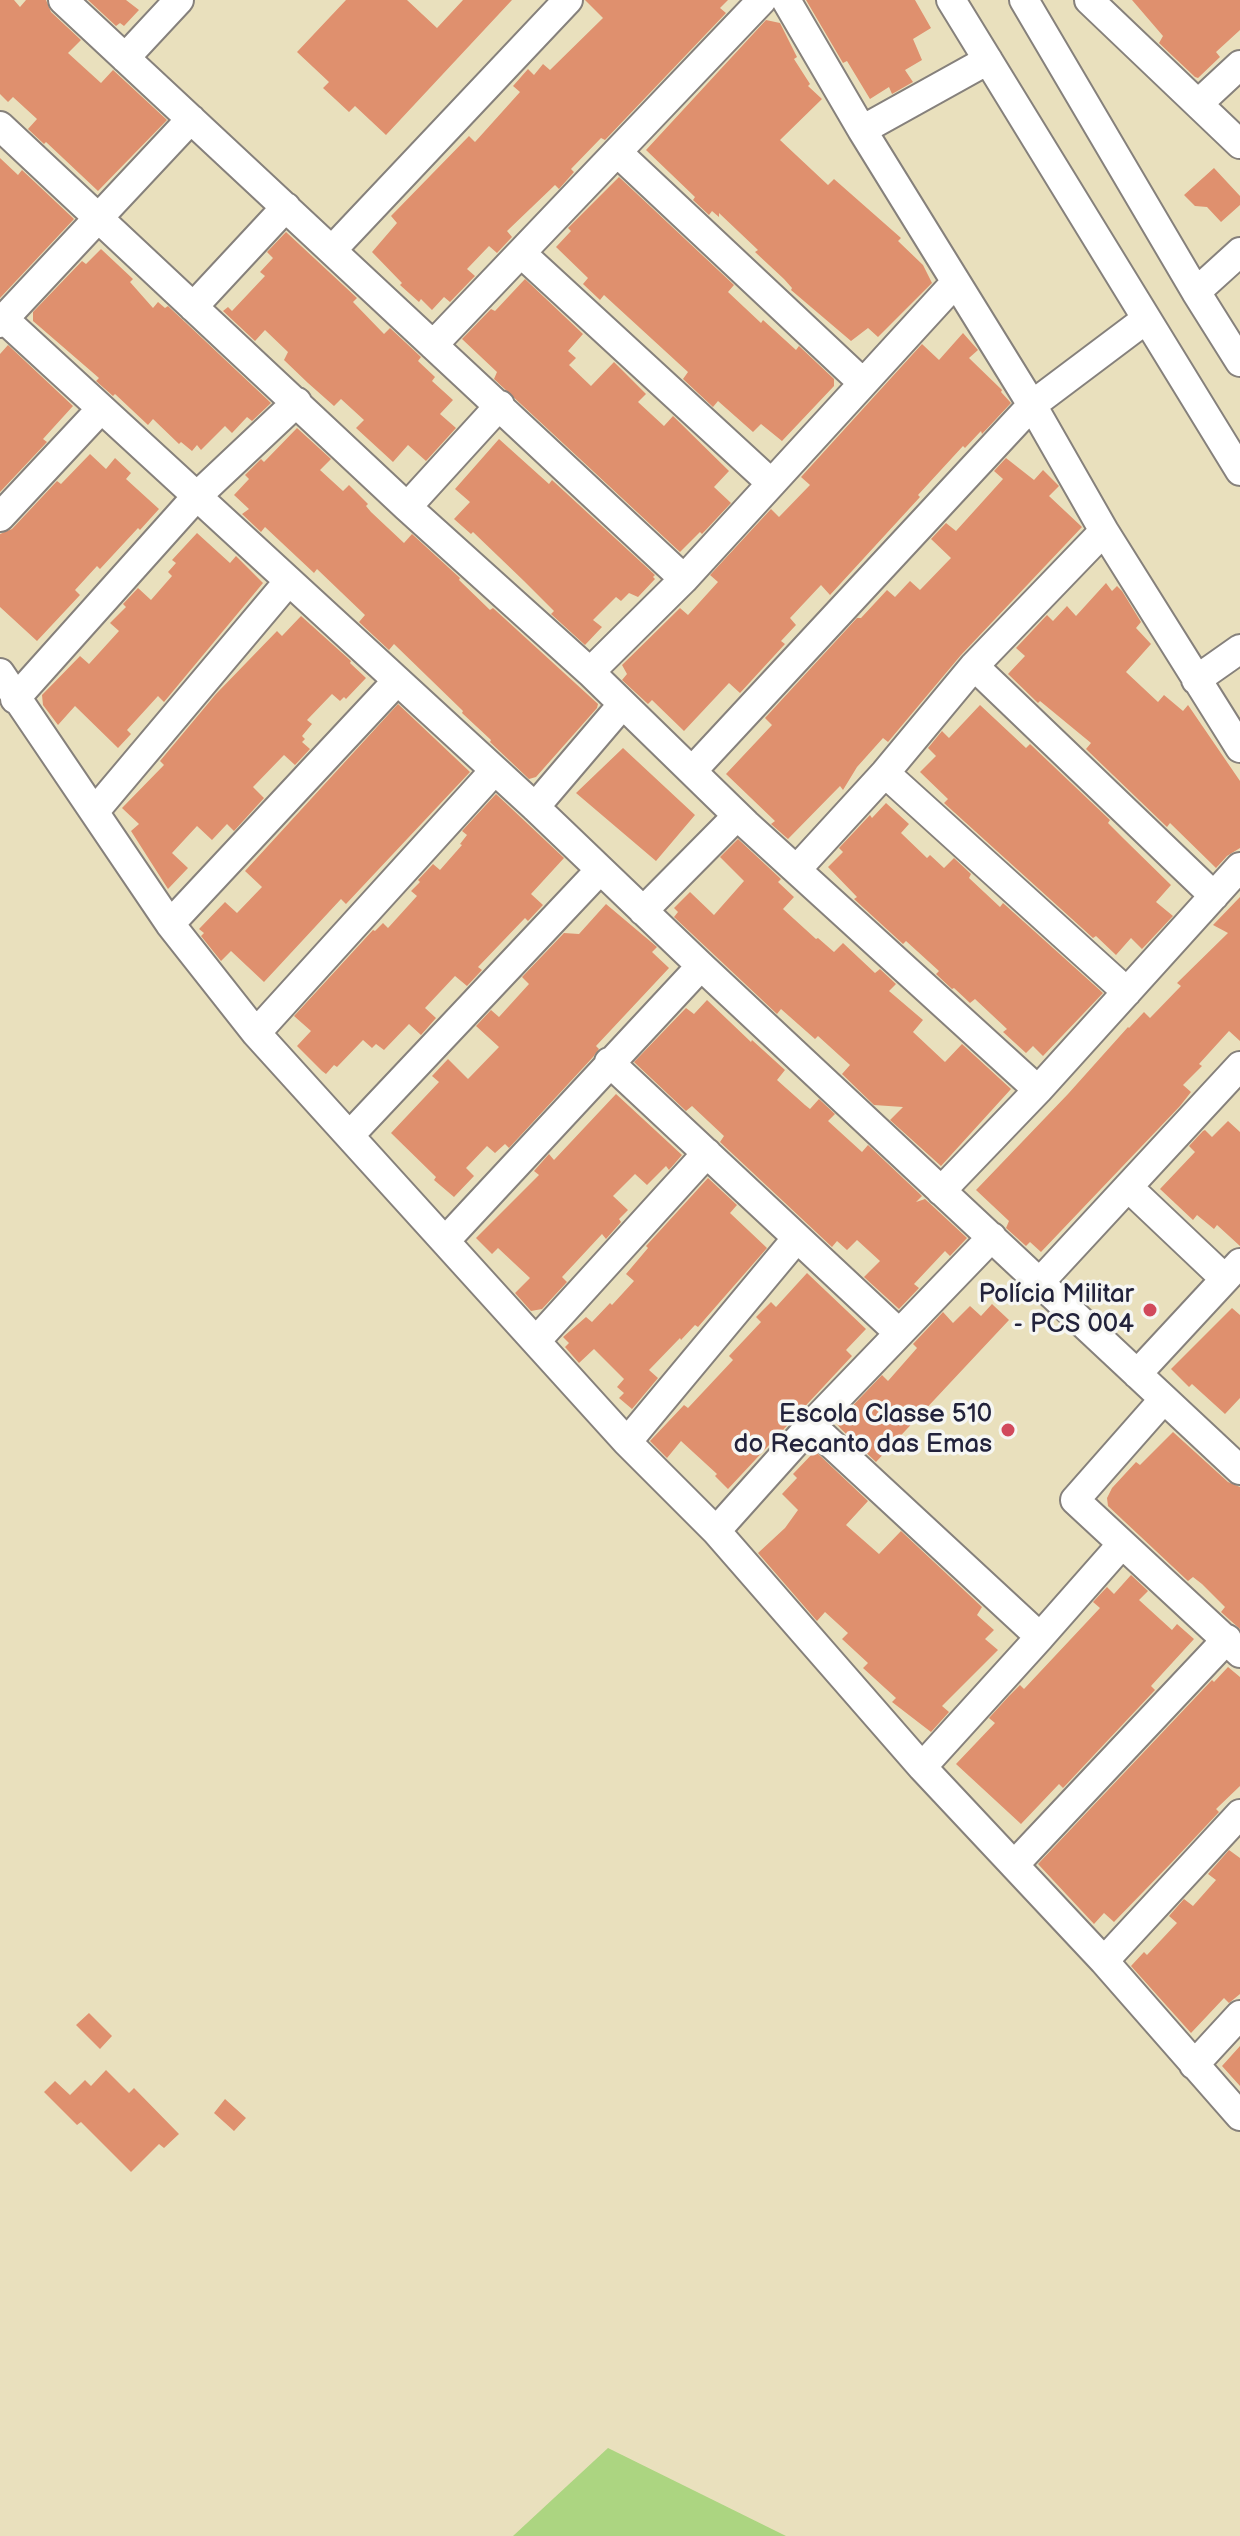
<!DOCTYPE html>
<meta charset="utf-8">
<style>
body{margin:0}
canvas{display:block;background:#e9e0bd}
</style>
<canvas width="1240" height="2536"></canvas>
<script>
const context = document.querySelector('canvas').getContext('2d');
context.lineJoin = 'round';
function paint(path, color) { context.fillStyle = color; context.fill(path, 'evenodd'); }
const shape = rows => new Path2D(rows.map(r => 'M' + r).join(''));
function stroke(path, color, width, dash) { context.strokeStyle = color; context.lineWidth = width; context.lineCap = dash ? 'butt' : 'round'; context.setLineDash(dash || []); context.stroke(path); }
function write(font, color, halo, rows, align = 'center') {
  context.font = font + ' "Balsamiq Sans",sans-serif'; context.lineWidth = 7; context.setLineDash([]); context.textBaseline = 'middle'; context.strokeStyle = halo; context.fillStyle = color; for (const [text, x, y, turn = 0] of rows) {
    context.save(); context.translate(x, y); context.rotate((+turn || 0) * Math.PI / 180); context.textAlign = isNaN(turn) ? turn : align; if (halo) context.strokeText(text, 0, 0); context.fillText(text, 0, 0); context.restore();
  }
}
paint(shape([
 [608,2448,786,2536,513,2536]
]), '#acd581');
paint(shape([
 [0,0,14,0,20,7,26,0,46,0,51,12,81,40,68,53,101,83,113,70,167,120,98,191,46,142,44,144,28,129,37,119,13,97,8,102,0,94],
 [88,0,126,0,139,10,124,26,120,23,116,26],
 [346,0,407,0,437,28,463,0,512,0,386,135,355,106,349,112,335,99,323,88,329,82,297,52],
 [585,0,728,0,720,8,726,13,605,140,601,138,571,169,574,172,559,189,555,185,507,231,512,237,497,253,489,246,467,269,475,276,450,302,444,297,432,310,421,299,419,302,400,285,402,283,372,252,397,223,391,216,469,136,475,142,520,92,513,86,528,69,534,75,543,64,550,70,603,18],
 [806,0,915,0,931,28,913,39,922,60,905,70,913,82,892,94,889,87,870,99,847,61,843,63],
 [1132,0,1240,0,1240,30,1216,52,1220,57,1198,78,1195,77,1159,43,1163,36],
 [766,20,780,23,797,57,794,59,810,84,808,86,822,99,780,140,828,185,834,179,901,238,898,241,923,265,932,283,878,337,868,328,851,341,791,290,792,288,784,279,755,252,758,250,719,213,719,217,712,211,709,215,693,200,695,197,646,150],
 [0,158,18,175,22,170,74,219,0,298],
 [1214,168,1240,196,1240,205,1221,222,1207,207,1195,206,1184,195],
 [619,177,734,285,728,292,761,323,763,320,796,350,799,346,834,379,834,386,782,441,761,424,753,432,718,401,713,407,683,379,688,372,604,295,600,300,583,284,588,278,556,247,571,231,568,228],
 [286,232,357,298,353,302,384,334,390,328,421,357,418,361,435,377,432,381,453,400,440,414,456,428,426,461,408,445,393,462,356,428,364,420,341,399,334,406,308,383,284,360,288,352,265,330,255,341,223,311,228,307,232,311,265,276,260,272,273,258,267,252],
 [101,249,133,279,130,282,153,308,158,302,165,308,168,306,271,403,252,421,247,417,232,433,225,426,201,450,197,445,192,451,181,442,179,444,153,419,148,425,115,394,113,396,96,381,99,378,33,321,33,312,82,261,86,264],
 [525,279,583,334,568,351,576,358,569,365,591,386,614,362,646,394,638,402,664,426,673,416,729,471,714,487,731,503,702,534,700,532,680,552,494,379,497,372,462,339,491,309,495,311],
 [963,333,978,350,969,358,1002,390,1001,392,1011,403,982,434,981,431,965,448,963,446,918,495,920,497,830,595,821,585,790,618,796,625,781,641,785,644,740,693,729,683,684,731,652,700,648,704,622,680,627,674,622,665,680,608,688,615,718,582,710,575,771,509,779,517,810,485,801,477,922,344,939,360],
 [8,345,73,406,43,439,47,442,0,492,0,354],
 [297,428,331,459,320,470,343,491,349,485,368,504,366,506,371,512,404,543,412,534,460,578,459,580,490,610,493,608,598,704,597,708,536,777,529,779,490,742,491,740,462,713,463,711,394,644,389,650,359,622,365,615,317,569,314,573,265,527,261,532,242,514,249,509,234,495,249,479,245,475,261,459,264,462],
 [499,439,549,484,552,480,655,575,653,577,655,579,638,597,629,593,621,601,616,597,593,620,602,627,585,645,551,614,554,611,524,581,473,532,471,534,454,519,470,502,455,489],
 [90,454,106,469,115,458,131,473,126,479,159,509,140,530,138,528,100,569,97,566,75,590,80,595,37,641,0,607,0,534,12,529,57,481,61,484],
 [1006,458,1034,480,1043,470,1059,486,1049,496,1082,527,961,655,888,742,883,738,857,767,843,790,840,786,788,839,771,824,775,821,726,774,772,725,765,718,857,618,861,618,887,590,895,597,910,581,920,590,951,558,931,539,946,523,956,531,1003,479,994,471],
 [197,533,230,563,236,556,263,583,164,702,158,696,127,730,131,734,118,748,75,706,58,725,43,705,42,695,80,656,89,664,119,631,110,623,126,607,123,604,138,588,151,600,172,576,168,572,176,563,172,560],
 [1106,583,1112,591,1117,586,1122,591,1141,622,1136,628,1151,644,1126,672,1158,702,1164,695,1183,711,1188,705,1240,781,1240,848,1227,856,1216,868,1170,823,1167,827,1086,749,1091,743,1040,701,1038,703,1008,674,1025,656,1016,648,1047,615,1053,621,1067,606,1076,616],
 [301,616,351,661,350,663,366,678,346,699,344,697,340,701,332,694,307,720,312,724,302,736,305,739,302,742,310,749,295,765,284,755,253,787,264,798,234,831,227,824,212,840,197,826,172,853,188,868,168,889,131,831,139,824,122,808,164,765,160,761,216,694,277,631,282,636],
 [398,704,470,772,346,904,341,899,264,982,231,951,221,961,201,936,204,933,199,929,225,902,237,913,262,887,245,871],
 [980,705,1026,748,1030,744,1110,820,1108,823,1124,839,1171,885,1156,902,1173,916,1142,949,1131,938,1116,955,1096,936,1093,938,944,803,948,799,920,772,936,756,928,748,942,731,949,738],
 [623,748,695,815,656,861,576,793],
 [496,794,564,858,531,894,543,905,528,921,525,918,478,967,482,970,467,986,455,976,425,1008,436,1018,421,1035,409,1024,384,1050,376,1044,372,1048,363,1040,337,1067,334,1065,326,1074,322,1071,297,1046,311,1031,294,1016,373,930,375,931,383,923,388,928,417,896,411,891,420,882,418,880,433,864,440,870,462,845,460,844,467,835,462,831],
 [886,803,909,824,901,833,927,858,930,855,944,868,954,858,971,874,969,878,1000,907,1003,903,1103,993,1043,1056,1033,1046,1026,1053,1003,1032,1007,1029,975,999,970,1003,954,988,952,989,936,974,939,971,906,941,903,944,854,899,857,897,828,867,843,852,839,848,870,815,872,818],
 [738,839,781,879,778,882,794,897,783,909,816,939,818,938,834,952,843,943,875,973,880,969,896,984,889,991,923,1020,913,1032,945,1062,962,1044,1011,1089,941,1166,890,1120,903,1107,874,1105,842,1074,850,1065,818,1036,815,1039,781,1009,777,1014,674,917,678,912,674,908,690,892,714,915,744,881,720,857],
 [1240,897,1240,1041,1229,1031,1199,1064,1202,1066,1183,1085,1191,1092,1180,1106,1041,1252,1030,1242,1026,1246,1006,1228,1009,1221,976,1190,1068,1094,1128,1027,1129,1028,1144,1012,1150,1018,1181,986,1177,983,1228,933,1213,925],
 [606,904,657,947,652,952,669,968,596,1046,599,1049,593,1057,509,1148,505,1144,495,1153,487,1146,466,1168,474,1176,454,1197,434,1180,436,1177,391,1133,439,1082,432,1076,448,1059,468,1079,499,1047,476,1026,491,1010,499,1017,529,984,522,977,564,933,579,934],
 [707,1000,751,1042,752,1040,785,1070,777,1080,805,1105,810,1109,819,1099,835,1114,828,1121,862,1152,868,1145,922,1196,916,1202,925,1199,967,1238,950,1256,945,1251,914,1284,919,1288,899,1309,864,1277,880,1261,857,1240,847,1250,837,1241,832,1247,720,1142,724,1136,692,1106,686,1111,634,1062,686,1008,694,1014],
 [616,1094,682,1155,669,1170,666,1166,647,1185,635,1174,613,1196,628,1210,619,1219,621,1222,606,1239,602,1234,562,1277,567,1282,542,1309,531,1311,515,1293,530,1278,498,1248,492,1254,476,1238,539,1175,534,1171,549,1154,554,1160],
 [1228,1121,1240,1132,1240,1246,1217,1225,1214,1229,1197,1215,1193,1220,1160,1189,1195,1152,1189,1146,1203,1131,1205,1130,1212,1137],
 [708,1178,737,1205,730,1213,767,1248,698,1327,695,1325,681,1340,680,1338,649,1370,658,1378,632,1409,619,1398,624,1393,617,1387,624,1379,594,1349,579,1363,565,1347,569,1343,563,1337,586,1317,592,1322,610,1303,612,1305,634,1281,626,1274,648,1248,646,1246],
 [807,1273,866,1329,846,1350,852,1356,728,1489,715,1476,717,1474,681,1441,667,1458,650,1441,684,1405,688,1408,733,1360,729,1356,761,1322,756,1317,771,1302,776,1307],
 [992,1304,1009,1320,876,1462,841,1429,836,1423,882,1375,888,1381,917,1348,913,1344,943,1312,953,1323,970,1306,981,1316],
 [1232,1308,1240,1315,1240,1398,1225,1414,1192,1384,1189,1387,1171,1369],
 [1173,1432,1228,1482,1240,1487,1240,1629,1221,1612,1225,1607,1202,1584,1193,1577,1188,1581,1108,1506,1107,1498,1112,1488,1136,1462,1140,1465],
 [815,1451,868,1501,846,1525,879,1554,901,1531,982,1607,977,1615,994,1630,985,1639,998,1650,942,1706,949,1712,931,1732,892,1702,896,1698,863,1668,868,1663,842,1639,848,1633,825,1612,817,1621,758,1553,785,1528,798,1510,782,1494,797,1478,793,1474],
 [1131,1575,1148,1591,1139,1600,1172,1630,1177,1624,1194,1639,1151,1686,1155,1690,1063,1788,1059,1784,1021,1824,956,1764,995,1723,989,1718,1009,1696,1020,1685,1024,1689,1100,1608,1093,1602,1107,1587,1114,1594],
 [1228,1667,1240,1677,1240,1786,1216,1809,1219,1812,1174,1860,1114,1922,1104,1913,1094,1924,1038,1864,1212,1680,1214,1682],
 [1229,1850,1240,1858,1240,1994,1229,2003,1224,1998,1191,2033,1131,1966,1144,1952,1147,1955,1177,1923,1169,1916,1184,1899,1193,1906,1216,1880,1208,1874],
 [89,2013,112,2036,100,2049,76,2025],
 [1240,2046,1240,2086,1222,2066],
 [106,2070,129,2093,134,2088,179,2134,164,2148,159,2144,131,2172,81,2122,77,2125,44,2092,55,2081,70,2095,85,2080,91,2086],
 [225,2099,246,2118,234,2131,214,2113]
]), '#df906e');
const minor = shape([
 [63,0,684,579],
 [786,0,862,130,1032,405,1104,531,1240,748],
 [951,0,1240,471],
 [1024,0,1196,292,1240,362],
 [1089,0,1240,144],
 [125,58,179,0],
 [1199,103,1240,65],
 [0,126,407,507,590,672,746,824,1038,1090],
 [862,130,988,60],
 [617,152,863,383],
 [332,250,568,0],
 [521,253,771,483],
 [1196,292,1240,252],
 [193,307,286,207],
 [4,319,535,807,701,966,1240,1470],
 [0,323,191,119],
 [433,345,762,0],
 [407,507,500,405],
 [0,517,101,409],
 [974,666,1214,896],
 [590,672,684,579,955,283],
 [0,673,170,924,256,1033,627,1442,716,1531,922,1767,1104,1961,1240,2116],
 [1196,680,1240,649],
 [15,699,196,497,297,402],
 [692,771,1032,405,1145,320],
 [885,773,1127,992],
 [535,807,622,705],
 [95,811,288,582],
 [797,869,885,773,974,666,1104,531],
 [643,911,737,816],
 [170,924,397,681],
 [256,1033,494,771],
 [609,1062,899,1333],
 [350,1135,600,870],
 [1128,1187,1224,1278],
 [941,1191,1038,1090,1240,867],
 [446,1240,701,966],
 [1040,1282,1240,1066],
 [536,1341,707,1153],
 [1137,1374,1240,1263],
 [1164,1399,1075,1500,1240,1653],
 [811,1425,1040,1637,1122,1544],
 [627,1442,797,1238],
 [716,1531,811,1425,992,1237],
 [922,1767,1040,1637],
 [1014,1865,1227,1639],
 [1104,1961,1240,1814],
 [1194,2065,1240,2015]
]);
stroke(minor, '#86817c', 32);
stroke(minor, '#fff', 28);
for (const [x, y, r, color] of [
 [1150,1310,8,"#d1495b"],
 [1008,1430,8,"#d1495b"]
]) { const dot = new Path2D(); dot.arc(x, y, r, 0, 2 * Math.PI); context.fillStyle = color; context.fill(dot); stroke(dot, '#f6f6f2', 3); }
write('26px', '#22223b', '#f6f6f2', [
 ["Polícia Militar",1134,1295],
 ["- PCS 004",1134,1325],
 ["Escola Classe 510",992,1415],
 ["do Recanto das Emas",992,1445]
], 'right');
</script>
